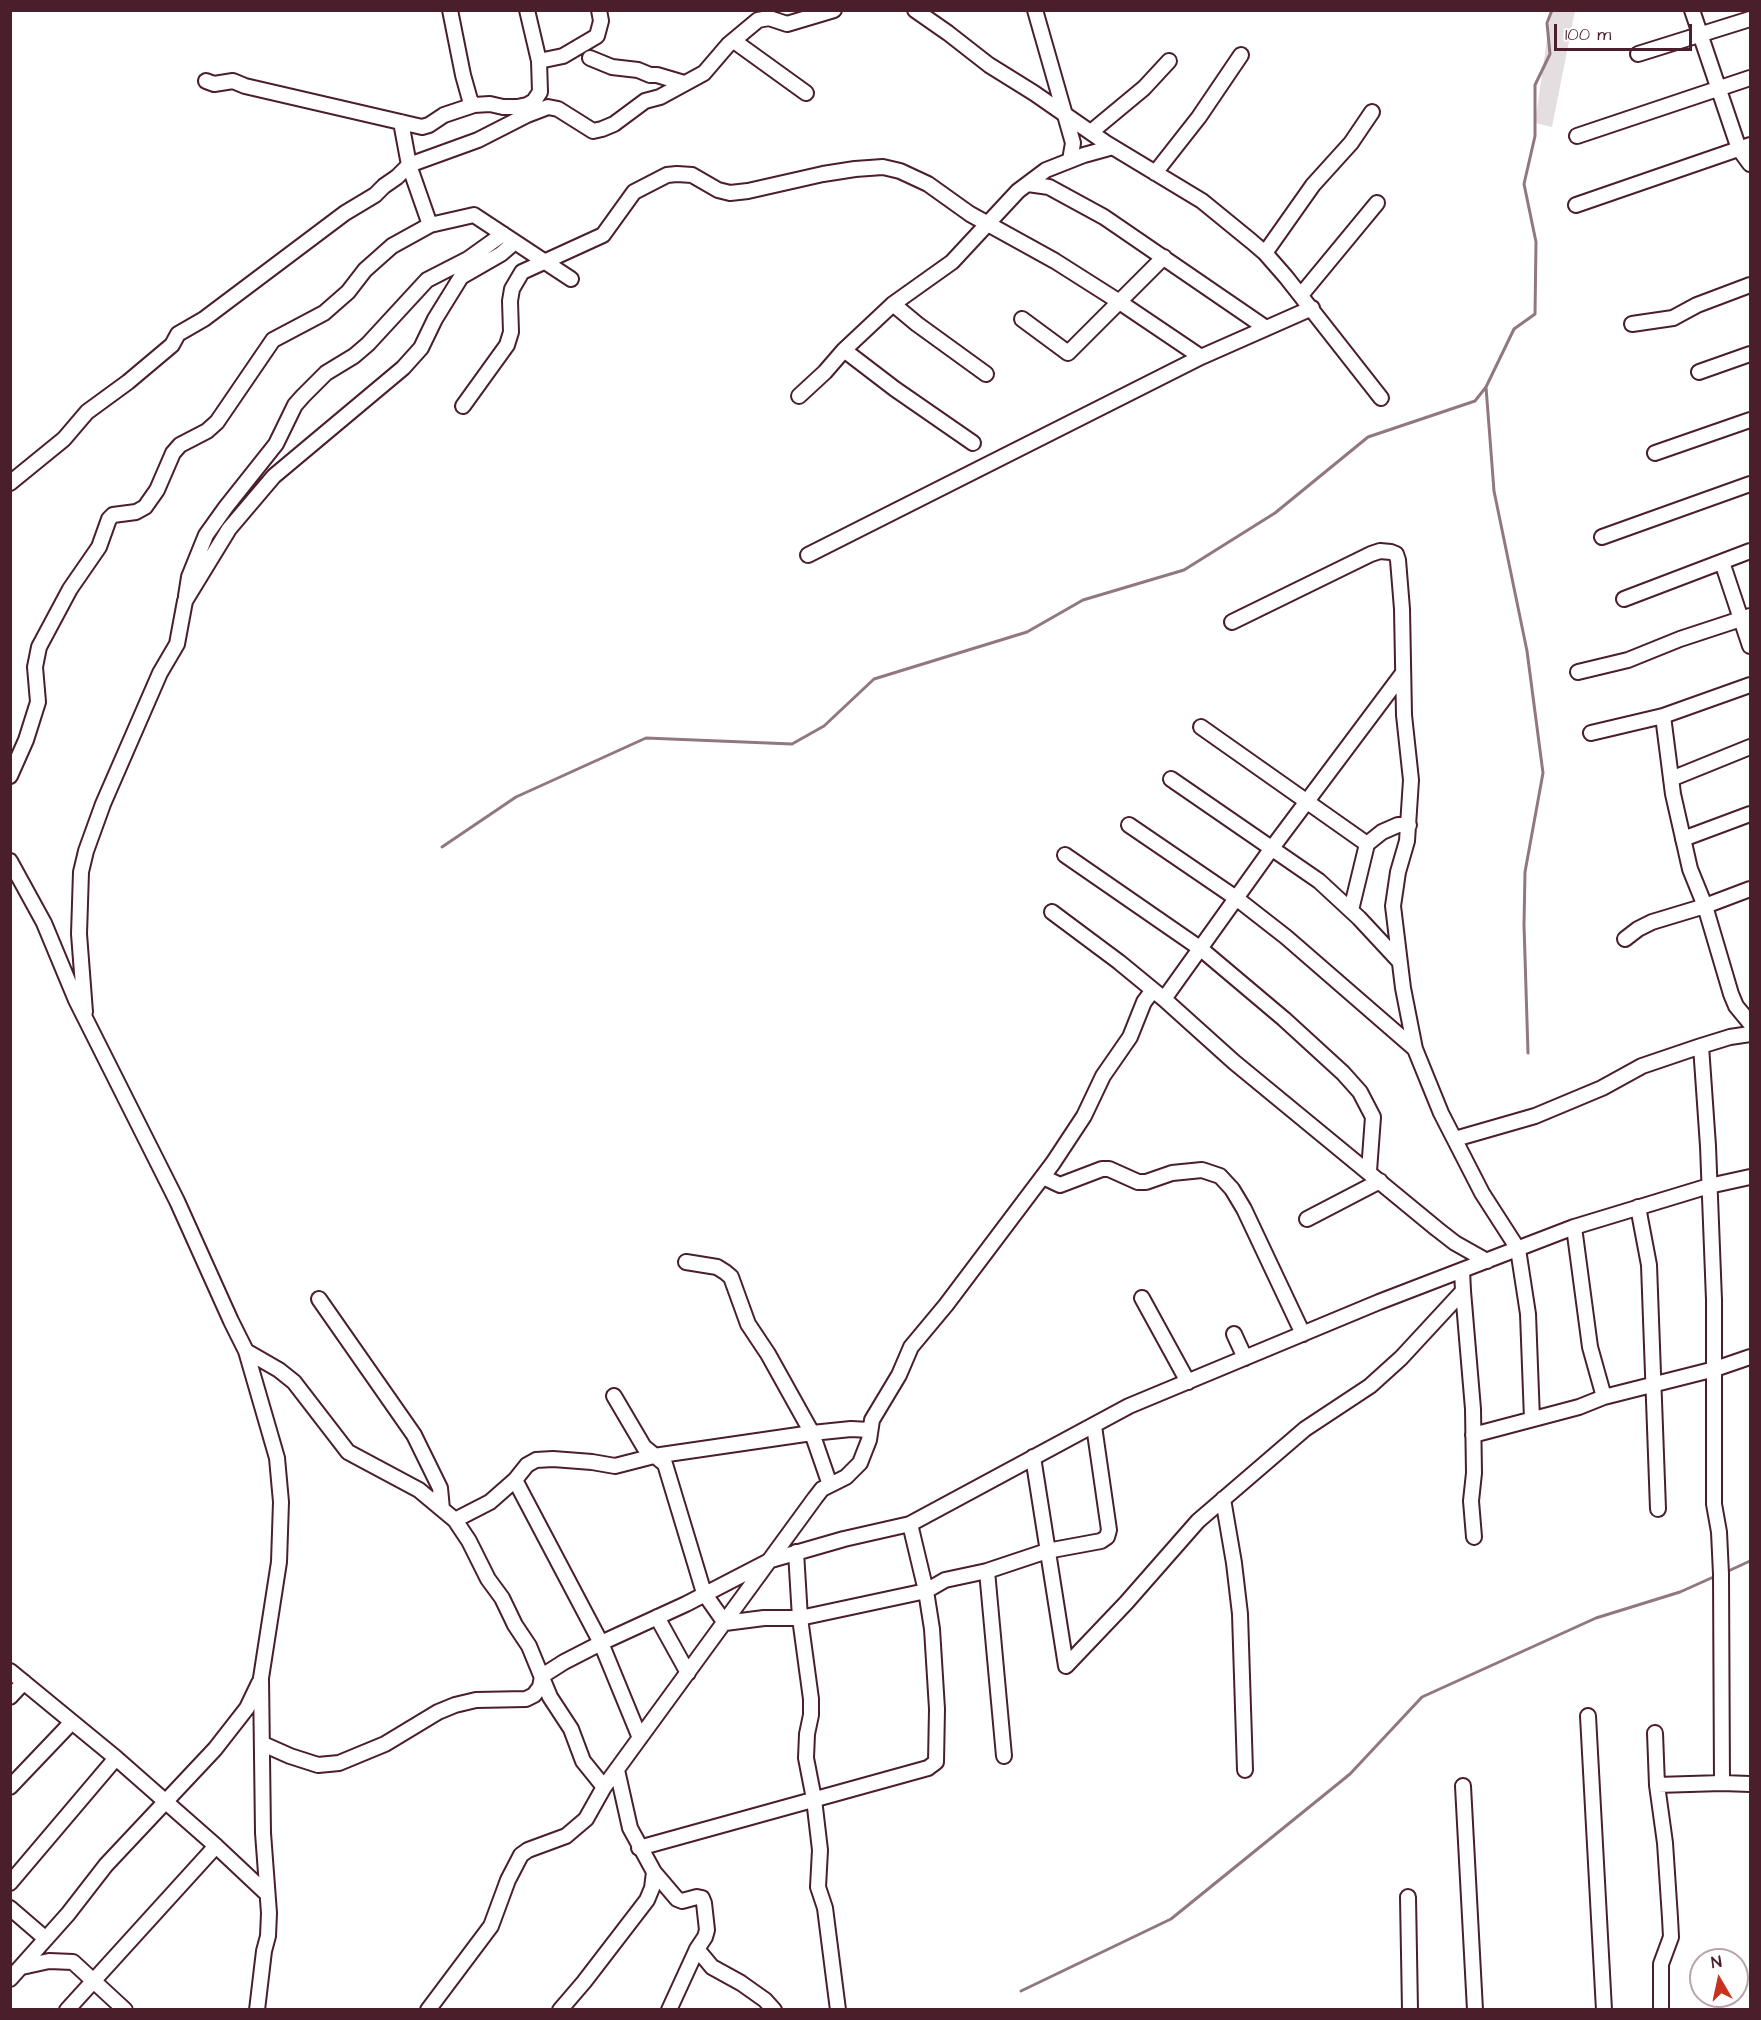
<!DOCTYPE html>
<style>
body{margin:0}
#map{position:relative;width:1761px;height:2020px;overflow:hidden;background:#fff;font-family:"Architects Daughter",sans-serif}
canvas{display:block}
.frame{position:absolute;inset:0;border:12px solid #4a1f2b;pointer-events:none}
.north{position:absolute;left:1689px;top:1948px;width:60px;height:60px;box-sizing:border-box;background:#fff;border:2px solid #b7a5aa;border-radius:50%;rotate:351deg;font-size:16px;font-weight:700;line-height:24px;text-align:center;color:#4a1f2b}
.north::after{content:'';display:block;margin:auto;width:21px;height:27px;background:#c8321e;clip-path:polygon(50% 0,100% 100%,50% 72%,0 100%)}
.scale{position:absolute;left:1554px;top:24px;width:138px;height:27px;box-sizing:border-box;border:3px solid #4a1f2b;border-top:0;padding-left:8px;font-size:18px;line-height:21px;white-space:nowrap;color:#4a1f2b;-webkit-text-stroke:4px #fff;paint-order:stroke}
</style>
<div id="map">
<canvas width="1761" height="2020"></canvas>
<div class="frame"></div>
<div class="north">N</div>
<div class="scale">100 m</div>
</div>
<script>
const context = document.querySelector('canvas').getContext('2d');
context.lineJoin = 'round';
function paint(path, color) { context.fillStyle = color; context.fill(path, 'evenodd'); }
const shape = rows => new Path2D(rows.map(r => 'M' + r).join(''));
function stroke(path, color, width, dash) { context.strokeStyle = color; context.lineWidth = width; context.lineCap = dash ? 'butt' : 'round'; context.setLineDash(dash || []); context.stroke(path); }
paint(shape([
 [1551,11,1575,11,1552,127,1535,123]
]), '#e5dee0');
stroke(shape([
 [1486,387,1494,491,1527,651,1543,773,1525,872,1524,925,1528,1053],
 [442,847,516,797,646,738,792,744,824,726,874,679,1027,632,1083,600,1184,570,1275,513,1368,437,1475,401,1486,387,1514,329,1535,314,1536,242,1524,184,1535,136,1535,85,1550,54,1547,23,1552,10],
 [1724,1573,1750,1561],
 [1021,1991,1171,1919,1350,1774,1422,1697,1596,1618,1680,1592,1718,1575]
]), '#91787e', 3);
const minor = shape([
 [450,10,463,75,470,100,474,105],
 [527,10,539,61],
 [915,10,948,33,989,65,1034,93,1106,143,1202,201,1251,241,1265,253,1286,277,1381,398],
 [1035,10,1073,143,1070,160],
 [1692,10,1739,149,1750,164],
 [734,41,806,93],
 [1638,54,1750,19],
 [590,58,612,67,638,70,650,75,657,75,684,83],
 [206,81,214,84,233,81,245,86,422,127,429,125,444,115,474,105,490,104,503,107,517,107,527,105,534,101,540,92,539,61,563,56,597,36,601,21,599,10],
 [1091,132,1144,88,1169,61],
 [1577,136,1750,78],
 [1155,173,1199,117,1241,55],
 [1028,184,1049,187,1104,217,1266,328],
 [1576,205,1750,145],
 [430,225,409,165,478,140,527,115,548,107,558,109,593,131,602,129,614,124,645,101,660,97,704,73,728,45,758,20,769,18,787,24,834,10],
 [1265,253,1313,185,1351,143,1372,112],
 [1301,295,1377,203],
 [893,304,917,324,986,374],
 [1022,319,1068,353,1164,257],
 [1632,324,1673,318,1697,305,1750,285],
 [844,350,895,389,973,443],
 [1699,372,1750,354],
 [799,396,825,372,844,350,893,304,952,262,1018,191,1046,170,1084,155,1113,147],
 [463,406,507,345,511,332,510,301,512,289,522,272,603,235,634,192,667,175,677,174,692,175,718,190,730,193,748,191,823,174,855,169,883,167,900,171,928,184,970,214,1055,261,1118,301,1201,357],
 [1655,453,1750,420],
 [10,483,64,439,87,412,128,382,172,345,178,334,204,319,345,213,375,195,384,186,397,177,409,165,401,122],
 [1602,537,1750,484],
 [808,555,1201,357,1312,308],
 [1722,562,1750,646],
 [186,596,189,577,206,535,226,507,276,444,295,405,303,396,326,373,354,356,368,344,427,280,468,259,503,234],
 [1624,599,1750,551],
 [1232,622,1371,554,1380,551,1391,552,1396,554,1398,560,1402,609,1404,715,1411,780,1407,841,1398,872,1393,906,1403,988,1415,1049,1441,1113,1482,1193,1518,1249,1528,1314,1532,1419],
 [1578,672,1628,660,1680,639,1750,616],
 [1663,716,1673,794,1690,869,1705,906,1731,994,1736,1006,1750,1023],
 [1201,727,1367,844],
 [1591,733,1663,716,1750,685],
 [10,776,26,740,38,702,35,667,39,647,70,589,99,547,109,519,113,515,136,512,145,507,157,490,173,453,180,445,207,431,217,422,273,340,324,313,348,292,365,270,392,246,430,225,474,215,571,279],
 [1171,779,1319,881,1359,918,1399,961],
 [1671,779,1750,747],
 [1129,825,1236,898,1286,937,1415,1049],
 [1683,839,1750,814],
 [1065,855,1201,949,1284,1019,1343,1073,1360,1092,1373,1117,1369,1171],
 [10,861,44,923,76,1000,177,1201,231,1321,246,1351,279,1370,294,1382,348,1452,419,1490,455,1520,469,1541,488,1579,502,1598,515,1625,529,1646,550,1697,571,1729,583,1761,604,1787],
 [1351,910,1367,844,1382,832,1398,825,1409,825],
 [1052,912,1119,962,1164,999,1234,1062,1437,1229,1455,1243,1487,1261],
 [1625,939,1638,929,1652,922,1705,906,1750,889],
 [1164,999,1272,848,1403,673],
 [85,1012,79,934,81,872,86,851,103,804,160,673,177,644,185,601,229,529,274,476,403,368,421,348,435,319,461,277,501,254,515,242],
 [1455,1139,1535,1116,1602,1088,1642,1066,1701,1046],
 [1043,1177,1060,1185,1102,1169,1109,1169,1138,1182,1146,1182,1172,1173,1202,1170,1220,1176,1232,1189,1244,1209,1303,1334],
 [1638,1207,1649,1265,1658,1509],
 [1307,1219,1380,1181],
 [1574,1227,1590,1347,1604,1397],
 [686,1262,717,1267,725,1272,731,1277,748,1324,768,1354,812,1433,830,1485],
 [1463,1291,1473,1409,1474,1473,1471,1501,1474,1537],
 [1142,1298,1188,1382],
 [319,1299,414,1435,440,1488,442,1509],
 [1234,1334,1245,1358],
 [246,1351,277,1458,281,1502,279,1562,261,1678,263,1833,269,1913,268,1936,264,1951,257,2010],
 [614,1396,644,1447,665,1464,704,1593,725,1623,764,1618,800,1618,926,1591,945,1580,987,1571,1047,1551,1101,1541,1107,1537,1109,1530,1094,1426],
 [1473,1435,1579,1407,1604,1397,1715,1369,1750,1357],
 [1033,1457,1066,1666],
 [515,1480,601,1643,640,1738],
 [1223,1499,1234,1563,1240,1614,1245,1770],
 [455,1520,490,1502,515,1480,527,1465,536,1460,553,1459,592,1462,615,1466,654,1456,812,1433,851,1429,870,1430],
 [796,1552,800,1618,811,1699,811,1715,807,1734,806,1758,814,1799,820,1850,818,1887,825,1908,838,2010],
 [987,1571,1004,1756],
 [657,1617,688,1673],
 [1066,1666,1126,1603,1198,1521,1305,1429,1370,1386,1401,1358,1463,1291,1462,1270],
 [10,1671,116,1758,216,1846,266,1893],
 [10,1697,24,1682],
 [1588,1716,1604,2010],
 [1655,1733,1657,1785,1665,1843,1670,1918,1671,1937,1661,1964,1661,2010],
 [263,1744,290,1756,318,1765,339,1763,385,1744,438,1712,455,1705,476,1700,526,1699,534,1695,540,1687,542,1676,564,1662,601,1643,686,1604,771,1560,844,1539,910,1524,1129,1406,1379,1302,1574,1227,1709,1186,1750,1177],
 [617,1770,630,1828,654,1872,677,1899,682,1901,697,1897,702,1898,704,1903,707,1930,705,1937,697,1949,669,2010],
 [1722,1783,1721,1574,1719,1532,1714,1504,1714,1300,1708,1146,1701,1046,1730,1037,1750,1034],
 [1657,1785,1722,1783,1750,1784],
 [1463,1786,1475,2010],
 [10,1787,72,1722],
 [639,1848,928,1768,936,1762,937,1709,932,1629,926,1591,910,1524],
 [10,1883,116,1758],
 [1408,1897,1410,2010],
 [10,1908,46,1939],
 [697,1949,712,1967,741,1983,765,2000,774,2010],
 [22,1967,49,1961,73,1962,125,2010],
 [10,1979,68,1914,106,1865,215,1749,247,1708,259,1683],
 [67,2010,216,1846],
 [428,2010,491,1926,508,1880,521,1855,528,1850,566,1836,586,1819,604,1787,815,1498,822,1489,846,1477,860,1463,869,1440,872,1420,899,1375,911,1347,946,1305,1053,1163,1084,1116,1103,1076,1130,1037,1144,1002,1153,990],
 [560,2010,584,1982,647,1900,652,1888,654,1872]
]);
stroke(minor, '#4a1f2b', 18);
stroke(minor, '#fff', 14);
</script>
